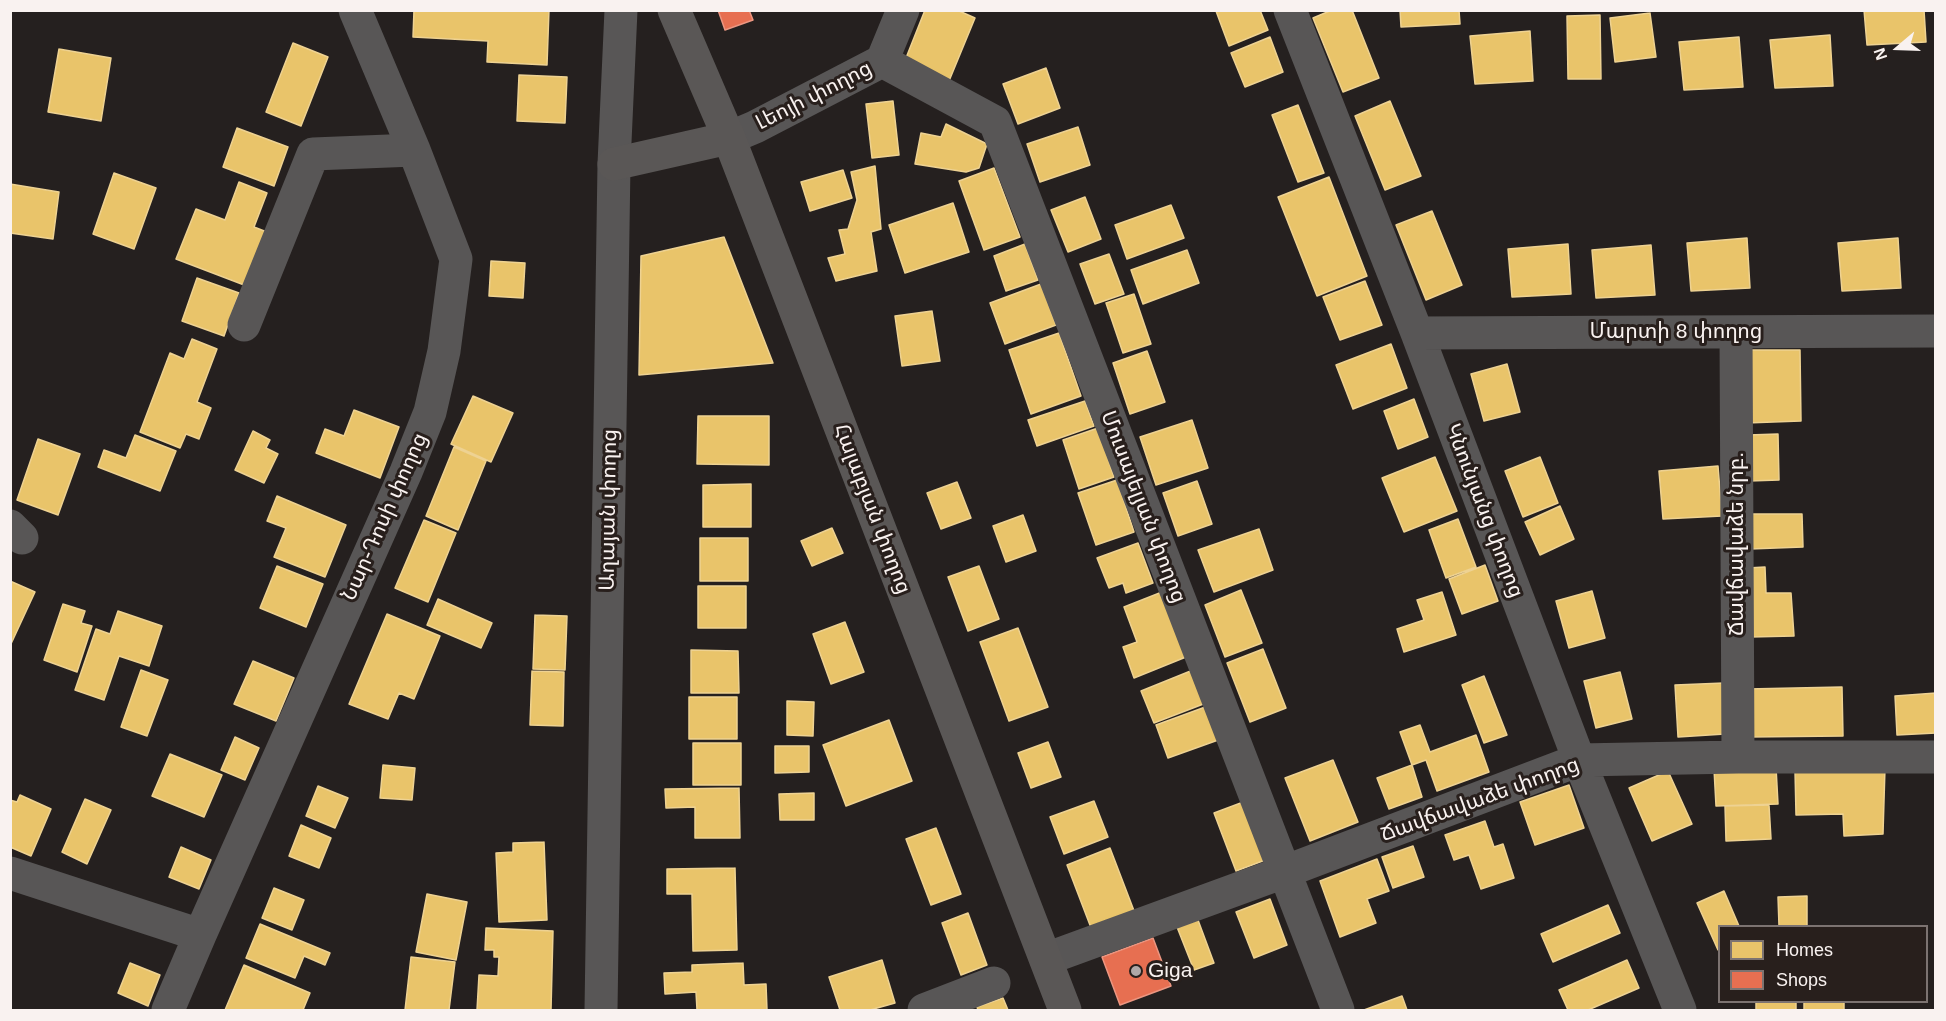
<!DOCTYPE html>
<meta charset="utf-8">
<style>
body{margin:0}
#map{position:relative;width:1946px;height:1021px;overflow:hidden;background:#25201f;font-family:Arial,sans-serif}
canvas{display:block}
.frame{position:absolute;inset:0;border:12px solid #f9f2f0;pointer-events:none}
.legend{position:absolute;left:1718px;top:925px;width:210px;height:78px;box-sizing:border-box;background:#281f1c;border:2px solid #7c7371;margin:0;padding:8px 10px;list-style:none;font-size:18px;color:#f9f2f0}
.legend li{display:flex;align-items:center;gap:12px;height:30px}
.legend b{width:30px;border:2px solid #7c7371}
.north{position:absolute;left:1868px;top:18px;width:60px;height:60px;-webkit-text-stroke:4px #281f1c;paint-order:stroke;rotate:251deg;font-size:16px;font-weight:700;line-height:24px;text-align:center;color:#f9f2f0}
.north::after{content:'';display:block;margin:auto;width:21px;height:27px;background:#f9f2f0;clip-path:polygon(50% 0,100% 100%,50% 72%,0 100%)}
</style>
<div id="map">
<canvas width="1946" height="1021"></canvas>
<div class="frame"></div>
<ul class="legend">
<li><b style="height:16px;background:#e9c46a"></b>Homes</li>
<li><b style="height:16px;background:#e76f51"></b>Shops</li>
</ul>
<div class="north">N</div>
</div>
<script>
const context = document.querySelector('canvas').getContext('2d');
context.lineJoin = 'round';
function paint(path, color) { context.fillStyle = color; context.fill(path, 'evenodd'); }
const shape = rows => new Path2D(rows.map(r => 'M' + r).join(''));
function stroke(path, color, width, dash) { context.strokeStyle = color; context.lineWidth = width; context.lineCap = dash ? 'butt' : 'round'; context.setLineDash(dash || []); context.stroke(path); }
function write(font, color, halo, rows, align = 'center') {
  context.font = font + ' Arial,"Noto Sans Armenian",sans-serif'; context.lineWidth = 6; context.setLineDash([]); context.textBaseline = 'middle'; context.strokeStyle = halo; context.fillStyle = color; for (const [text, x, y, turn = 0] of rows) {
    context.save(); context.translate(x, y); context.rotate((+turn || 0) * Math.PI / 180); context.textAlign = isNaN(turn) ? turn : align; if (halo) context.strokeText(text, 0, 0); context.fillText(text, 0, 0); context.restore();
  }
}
const homes = shape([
 [414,10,549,10,547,65,487,62,488,41,413,37,414,10],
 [925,10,957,10,975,18,949,81,904,63,925,10],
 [1260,10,1268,30,1229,46,1216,11,1260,10],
 [1332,10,1352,10,1379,78,1343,92,1313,18,1332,10],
 [1400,10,1459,10,1460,24,1401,27,1400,10],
 [1864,10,1924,10,1926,42,1867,45,1864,10],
 [1650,13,1656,57,1615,62,1610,18,1650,13],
 [1600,15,1601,79,1568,79,1567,16,1600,15],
 [1530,31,1533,81,1475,84,1470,36,1530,31],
 [1830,35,1833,86,1775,88,1770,40,1830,35],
 [1270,37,1283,72,1245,87,1231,53,1270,37],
 [1739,37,1743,87,1684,90,1679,42,1739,37],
 [293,43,328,57,301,126,266,112,293,43],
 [59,49,111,58,101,121,48,112,59,49],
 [1046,68,1060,108,1018,124,1003,84,1046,68],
 [519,75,567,77,565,123,517,121,519,75],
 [893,101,899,155,872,158,866,104,893,101],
 [1390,101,1421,176,1385,190,1355,116,1390,101],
 [1298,105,1324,173,1298,182,1272,115,1298,105],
 [946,124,987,144,979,168,966,172,915,164,921,133,941,137,946,124],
 [1078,127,1090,165,1040,182,1027,144,1078,127],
 [237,128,288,147,274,186,223,167,237,128],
 [875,166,881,229,871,232,877,271,836,281,828,258,845,254,839,230,848,229,857,200,851,172,875,166],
 [994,168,1020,237,984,250,959,181,994,168],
 [843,170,852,198,810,211,801,182,843,170],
 [114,173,156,188,134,249,93,234,114,173],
 [1329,177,1367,276,1317,296,1278,197,1329,177],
 [239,182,267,193,254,227,272,234,252,288,176,259,196,209,225,220,239,182],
 [10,184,59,192,53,239,10,233,10,184],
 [1085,197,1101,239,1068,252,1051,210,1085,197],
 [953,203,969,252,905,273,889,225,953,203],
 [1171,205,1184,238,1127,259,1115,225,1171,205],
 [1432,211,1462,285,1426,300,1396,225,1432,211],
 [724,237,773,363,639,375,641,256,724,237],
 [1747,238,1750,288,1691,291,1687,243,1747,238],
 [1898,238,1901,288,1842,291,1838,243,1898,238],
 [1025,244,1038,280,1006,291,994,256,1025,244],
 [1568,244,1571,294,1512,297,1508,249,1568,244],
 [1651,245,1655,295,1596,298,1592,250,1651,245],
 [1187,250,1199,283,1143,304,1131,270,1187,250],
 [1109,254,1124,294,1095,304,1080,264,1109,254],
 [491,261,525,263,523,298,489,296,491,261],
 [197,278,239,293,224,336,182,321,197,278],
 [1365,281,1382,325,1340,340,1323,297,1365,281],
 [1041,284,1056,325,1005,344,990,303,1041,284],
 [1134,294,1151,344,1123,353,1106,303,1134,294],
 [932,311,940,361,902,366,895,316,932,311],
 [1059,333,1081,396,1031,414,1009,350,1059,333],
 [192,339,217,349,197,402,211,408,199,439,186,434,180,448,140,432,170,353,184,359,192,339],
 [1391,344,1407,388,1353,409,1336,365,1391,344],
 [1745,350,1800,350,1801,421,1746,423,1745,350],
 [1147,351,1165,402,1130,414,1113,363,1147,351],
 [1507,364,1520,412,1484,421,1471,374,1507,364],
 [473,396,513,413,491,462,451,444,473,396],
 [1414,399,1428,437,1398,449,1384,411,1414,399],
 [1085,401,1094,426,1037,446,1028,420,1085,401],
 [354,410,399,427,380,478,316,453,325,429,344,436,354,410],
 [698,416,769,416,769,465,697,464,698,416],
 [1192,420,1208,468,1156,485,1140,437,1192,420],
 [1098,428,1114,477,1079,489,1063,440,1098,428],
 [253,431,270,440,266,448,278,454,264,483,235,470,253,431],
 [1778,434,1779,480,1749,481,1748,435,1778,434],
 [135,435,176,451,160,491,98,467,104,450,126,458,135,435],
 [38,439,80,454,58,515,17,500,38,439],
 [454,447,486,461,458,530,426,516,454,447],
 [1435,457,1457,511,1404,532,1382,478,1435,457],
 [1540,457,1558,503,1523,517,1505,471,1540,457],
 [1718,466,1722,516,1663,519,1659,471,1718,466],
 [1117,480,1134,532,1096,545,1078,493,1117,480],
 [1197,481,1212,524,1178,536,1163,493,1197,481],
 [957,482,971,518,941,529,927,493,957,482],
 [751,484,751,527,703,527,703,485,751,484],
 [277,496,346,525,325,577,274,557,286,528,267,521,277,496],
 [1560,506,1574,539,1540,555,1525,522,1560,506],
 [1749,514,1802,514,1803,547,1750,549,1749,514],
 [1023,515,1036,551,1006,562,993,526,1023,515],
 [1458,519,1476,567,1446,578,1429,530,1458,519],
 [424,520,456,533,428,602,395,588,424,520],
 [832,528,843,553,812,566,801,541,832,528],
 [1259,529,1273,570,1214,592,1198,550,1259,529],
 [700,538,748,538,748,581,700,581,700,538],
 [1138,543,1153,583,1126,593,1123,583,1109,588,1097,558,1138,543],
 [1485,565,1498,601,1462,614,1449,579,1485,565],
 [277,566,323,584,306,627,260,608,277,566],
 [979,566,999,619,968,631,948,577,979,566],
 [1765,567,1766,593,1791,593,1794,636,1750,637,1747,568,1765,567],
 [10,581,35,592,10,646,10,581],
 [698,586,746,586,746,628,698,628,698,586],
 [1241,590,1262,643,1225,657,1205,605,1241,590],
 [1592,591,1605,638,1569,648,1556,601,1592,591],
 [1162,592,1186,657,1134,678,1123,647,1137,642,1124,607,1162,592],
 [1442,592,1456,635,1404,652,1397,629,1424,620,1417,600,1442,592],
 [438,599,492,623,481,648,427,625,438,599],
 [63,604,85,611,81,623,92,626,77,672,44,660,63,604],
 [118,611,162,626,149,666,119,656,104,700,75,690,96,629,110,634,118,611],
 [387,614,440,636,414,699,399,693,388,719,349,704,387,614],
 [535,615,567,616,565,670,533,669,535,615],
 [845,622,864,672,831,684,813,634,845,622],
 [1018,628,1048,707,1009,721,980,642,1018,628],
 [1263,649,1286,708,1250,722,1227,663,1263,649],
 [691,650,738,651,739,693,691,693,691,650],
 [253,661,294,678,276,721,234,704,253,661],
 [141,670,168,680,147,736,121,727,141,670],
 [1193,670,1206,703,1154,723,1141,691,1193,670],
 [532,671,564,672,563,726,530,725,532,671],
 [1620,672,1632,719,1596,728,1584,681,1620,672],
 [1484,676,1507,735,1484,743,1462,685,1484,676],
 [1724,683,1725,734,1678,737,1675,685,1724,683],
 [1842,687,1843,736,1748,737,1747,689,1842,687],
 [1936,693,1936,733,1897,735,1895,696,1936,693],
 [689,697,737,697,737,739,689,739,689,697],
 [787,701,814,702,813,736,787,735,787,701],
 [1208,706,1221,739,1168,758,1156,725,1208,706],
 [889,720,912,781,846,806,823,745,889,720],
 [1420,725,1430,752,1476,735,1489,772,1437,791,1426,760,1412,765,1400,732,1420,725],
 [235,737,259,748,245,780,221,770,235,737],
 [1048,742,1061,777,1031,788,1018,753,1048,742],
 [693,743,741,743,741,785,693,785,693,743],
 [775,746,809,746,809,772,775,773,775,746],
 [170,754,222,775,204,817,152,796,170,754],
 [1333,760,1358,822,1310,841,1285,778,1333,760],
 [383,765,415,768,412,800,380,798,383,765],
 [1412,765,1422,797,1389,809,1377,778,1412,765],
 [1776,767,1778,804,1716,806,1714,769,1776,767],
 [1885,768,1883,834,1844,836,1843,814,1796,815,1795,771,1885,768],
 [1668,771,1692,824,1652,841,1629,788,1668,771],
 [1569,785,1584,828,1535,845,1520,802,1569,785],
 [318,786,348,798,335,828,306,816,318,786],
 [739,788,740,838,695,838,695,807,666,808,665,789,739,788],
 [814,793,814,820,780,820,779,794,814,793],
 [20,795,51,809,31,856,10,847,10,800,17,802,20,795],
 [85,799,111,810,87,864,62,852,85,799],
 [1094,801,1108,837,1064,854,1050,817,1094,801],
 [1246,801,1268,859,1236,871,1214,813,1246,801],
 [1769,805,1771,839,1726,841,1725,806,1769,805],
 [1485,821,1494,847,1503,844,1514,878,1481,889,1469,855,1454,860,1445,835,1485,821],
 [301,825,331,838,319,868,289,856,301,825],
 [936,828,961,894,931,905,906,839,936,828],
 [544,842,547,920,499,922,496,853,513,852,513,843,544,842],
 [1413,846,1424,877,1393,888,1382,857,1413,846],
 [181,847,211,860,199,889,169,877,181,847],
 [1110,848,1136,916,1093,933,1067,865,1110,848],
 [1377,859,1389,891,1367,899,1376,923,1340,937,1320,881,1377,859],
 [735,868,737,950,693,951,692,894,667,894,667,869,735,868],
 [274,888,304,900,292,930,262,918,274,888],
 [1724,891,1739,926,1720,926,1720,950,1718,950,1697,903,1724,891],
 [427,894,467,902,456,960,416,952,427,894],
 [1807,896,1807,926,1779,926,1778,897,1807,896],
 [1270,899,1287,945,1254,958,1236,912,1270,899],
 [1608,905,1620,933,1553,962,1541,934,1608,905],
 [968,913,987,965,961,975,942,923,968,913],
 [1198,920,1214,963,1194,970,1177,927,1198,920],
 [260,924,330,953,325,965,304,956,295,978,246,958,260,924],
 [486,928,553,931,551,1010,477,1010,479,975,498,976,499,957,494,957,494,950,485,950,486,928],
 [411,957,455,962,449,1010,405,1010,411,957],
 [882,960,895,1003,870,1010,840,1010,829,977,882,960],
 [1627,960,1639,988,1588,1010,1568,1010,1559,990,1627,960],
 [130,963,160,975,148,1006,118,993,130,963],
 [743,963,744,985,766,984,767,1010,697,1010,696,992,665,994,664,973,692,972,692,965,743,963],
 [244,965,310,993,303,1010,225,1010,244,965],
 [1402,996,1407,1010,1364,1010,1402,996],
 [1003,998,1008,1010,978,1010,977,1007,1003,998],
 [1756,1002,1796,1002,1796,1010,1756,1010,1756,1002],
 [1804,1002,1844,1002,1844,1010,1804,1010,1804,1002]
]);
paint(homes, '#e9c46a');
stroke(homes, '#eed292', 1.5);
const shops = shape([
 [718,10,749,10,753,20,725,30,718,10],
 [1153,938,1171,986,1120,1005,1102,957,1153,938]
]);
paint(shops, '#e76f51');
stroke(shops, '#ec9681', 1.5);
stroke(shape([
 [1290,10,1417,333,1579,760,1680,1010],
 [882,61,995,122,1338,1010],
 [729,138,755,127,882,61,903,10],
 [244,325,313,154,414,150],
 [1736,332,1738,757],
 [1417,333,1936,331],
 [10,526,22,538],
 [10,873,200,935],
 [1046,959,1284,872,1579,760,1738,757,1936,757],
 [168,1010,200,935,406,472,430,412,444,351,456,259,414,150,355,10],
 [601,1010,614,164,621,10],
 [924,1010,994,983]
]), '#585656', 33);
stroke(shape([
 [674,10,729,138,1065,1010],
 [614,164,729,138]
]), '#5a5756', 33);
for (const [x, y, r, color] of [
 [1136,971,6,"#afa8a7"]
]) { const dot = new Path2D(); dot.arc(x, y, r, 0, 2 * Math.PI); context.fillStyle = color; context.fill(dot); stroke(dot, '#281f1c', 2); }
write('21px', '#f9f2f0', '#281f1c', [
 ["Լեոյի փողոց",814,96,-27],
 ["Մարտի 8 փողոց",1676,332],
 ["Մուսայելյան փողոց",1143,507,69],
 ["Հալաբյան փողոց",872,509,69],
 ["Աղայան փողոց",609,510,-89],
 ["Կնունյանց փողոց",1484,511,69],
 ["Նար-Դոսի փողոց",385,517,-66],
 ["Ճավճավաձե նրբ.",1737,544,-90],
 ["Ճավճավաձե փողոց",1480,800,-20]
]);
write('21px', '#f9f2f0', '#281f1c', [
 ["Giga",1148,971]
], 'left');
</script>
